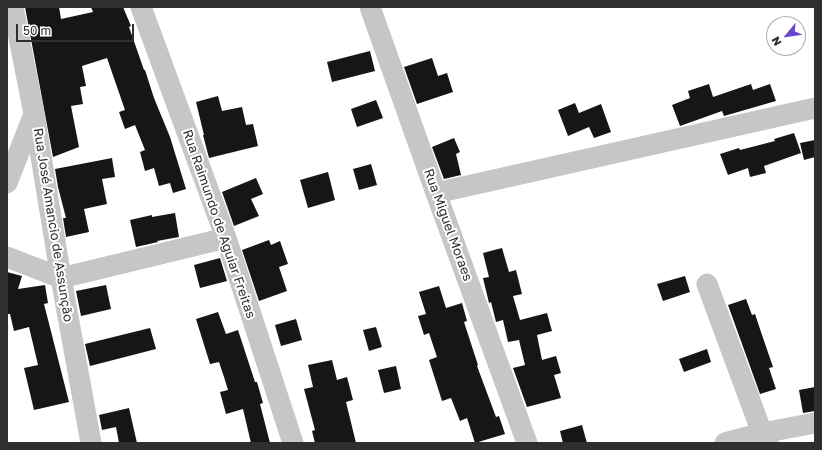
<!DOCTYPE html>
<meta charset="utf-8">
<style>
body{margin:0}
#map{position:relative;width:822px;height:450px;overflow:hidden;background:#fff;font-family:"Golos Text",sans-serif}
canvas{display:block}
.frame{position:absolute;inset:0;border:8px solid #2f2f2f;pointer-events:none}
.north{position:absolute;left:766px;top:16px;width:40px;height:40px;box-sizing:border-box;background:#fff;border:1px solid #acacac;border-radius:50%;rotate:241deg;font-size:11px;font-weight:700;line-height:16px;text-align:center;color:#2f2f2f}
.north::after{content:'';display:block;margin:auto;width:14px;height:18px;background:#6747d0;clip-path:polygon(50% 0,100% 100%,50% 72%,0 100%)}
.scale{position:absolute;left:16px;top:24px;width:118px;height:18px;box-sizing:border-box;border:2px solid #2f2f2f;border-top:0;padding-left:5px;font-size:12px;line-height:14px;white-space:nowrap;color:#2f2f2f;-webkit-text-stroke:3px #fff;paint-order:stroke}
</style>
<div id="map">
<canvas width="822" height="450"></canvas>
<div class="frame"></div>
<div class="north">N</div>
<div class="scale">50 m</div>
</div>
<script>
const context = document.querySelector('canvas').getContext('2d');
context.lineJoin = 'round';
function paint(path, color) { context.fillStyle = color; context.fill(path, 'evenodd'); }
const shape = rows => new Path2D(rows.map(r => 'M' + r).join(''));
function stroke(path, color, width, dash) { context.strokeStyle = color; context.lineWidth = width; context.lineCap = dash ? 'butt' : 'round'; context.setLineDash(dash || []); context.stroke(path); }
function write(font, color, halo, rows, align = 'center') {
  context.font = font + ' "Golos Text",sans-serif'; context.lineWidth = 4; context.setLineDash([]); context.textBaseline = 'middle'; context.strokeStyle = halo; context.fillStyle = color; for (const [text, x, y, turn = 0] of rows) {
    context.save(); context.translate(x, y); context.rotate((+turn || 0) * Math.PI / 180); context.textAlign = isNaN(turn) ? turn : align; if (halo) context.strokeText(text, 0, 0); context.fillText(text, 0, 0); context.restore();
  }
}
paint(shape([
 [25,7,59,7,61,19,93,12,91,7,123,7,131,26,129,27,144,70,145,70,154,98,170,137,186,189,173,193,170,183,159,186,154,168,145,171,140,152,145,150,135,125,125,129,119,112,125,110,107,58,82,66,86,86,80,87,83,104,71,106,79,147,53,157],
 [370,51,375,71,332,82,327,62],
 [432,58,438,76,447,73,453,92,417,104,404,67],
 [709,84,713,97,751,84,753,90,770,84,776,101,724,116,722,111,680,126,672,105,690,98,688,91],
 [218,96,222,111,242,107,246,125,253,124,258,146,209,158,203,135,204,135,196,102],
 [376,100,383,118,357,127,351,109],
 [575,103,579,113,601,104,611,132,594,138,589,127,568,136,558,110],
 [794,133,801,153,764,166,766,173,750,177,748,168,728,175,720,154,739,148,740,150,775,141,774,139],
 [454,138,460,152,456,154,461,175,444,179,432,147],
 [815,140,815,157,804,160,800,143],
 [112,158,115,177,102,179,107,204,84,209,89,232,66,237,63,218,66,218,58,187,55,169],
 [371,164,377,185,359,190,353,169],
 [328,172,335,200,308,208,300,180],
 [256,178,263,194,251,199,259,216,234,226,222,192],
 [175,213,179,237,157,241,158,242,136,247,130,220,152,215,152,217],
 [269,240,271,245,280,241,288,264,279,267,287,291,259,301,242,250],
 [502,248,509,272,516,270,522,294,513,296,520,320,547,313,552,331,537,335,542,360,556,356,561,373,554,375,561,398,527,407,513,368,525,365,519,340,508,342,503,320,496,322,491,302,489,303,483,278,489,277,483,253],
 [220,258,227,281,200,288,194,265],
 [7,272,22,276,18,289,45,285,48,303,44,304,69,402,34,410,24,368,38,365,29,327,14,331,10,314,7,314],
 [685,276,690,292,663,301,657,284],
 [106,285,111,309,81,316,76,291],
 [439,286,446,308,462,303,467,321,464,322,478,365,477,366,496,417,499,416,505,434,475,443,467,418,460,421,451,398,442,401,429,360,437,357,429,333,424,335,418,316,426,314,419,292],
 [746,299,752,315,755,314,761,332,773,367,769,368,776,389,760,394,728,305],
 [218,312,226,334,238,330,255,382,257,382,263,403,260,404,270,443,251,443,243,409,226,414,220,392,228,390,224,377,219,362,210,364,196,319],
 [296,319,302,340,281,346,275,325],
 [376,327,382,347,369,351,363,330],
 [150,328,156,349,90,366,85,344],
 [707,349,711,362,684,372,679,359],
 [332,360,337,380,347,377,353,400,346,402,356,443,315,443,312,431,315,430,304,389,313,387,308,365],
 [396,366,401,389,384,393,378,370],
 [815,387,815,411,803,413,799,390],
 [129,408,137,443,119,443,116,427,102,430,99,415],
 [582,425,587,443,563,443,560,431]
]), '#161616');
stroke(shape([
 [13,7,34,114,61,278,91,443],
 [141,7,226,238,293,443],
 [370,7,436,193,527,443],
 [7,183,34,114],
 [436,193,815,108],
 [7,257,61,278,226,238],
 [707,284,762,433,768,443],
 [725,443,762,433,815,423]
]), '#c6c6c6', 21);
write('13px', '#2f2f2f', '#fff', [
 ["Rua Raimundo de Aguiar Freitas",219,224,71],
 ["Rua José Amancio de Assunção",53,225,81],
 ["Rua Miguel Moraes",448,225,70]
]);
</script>
